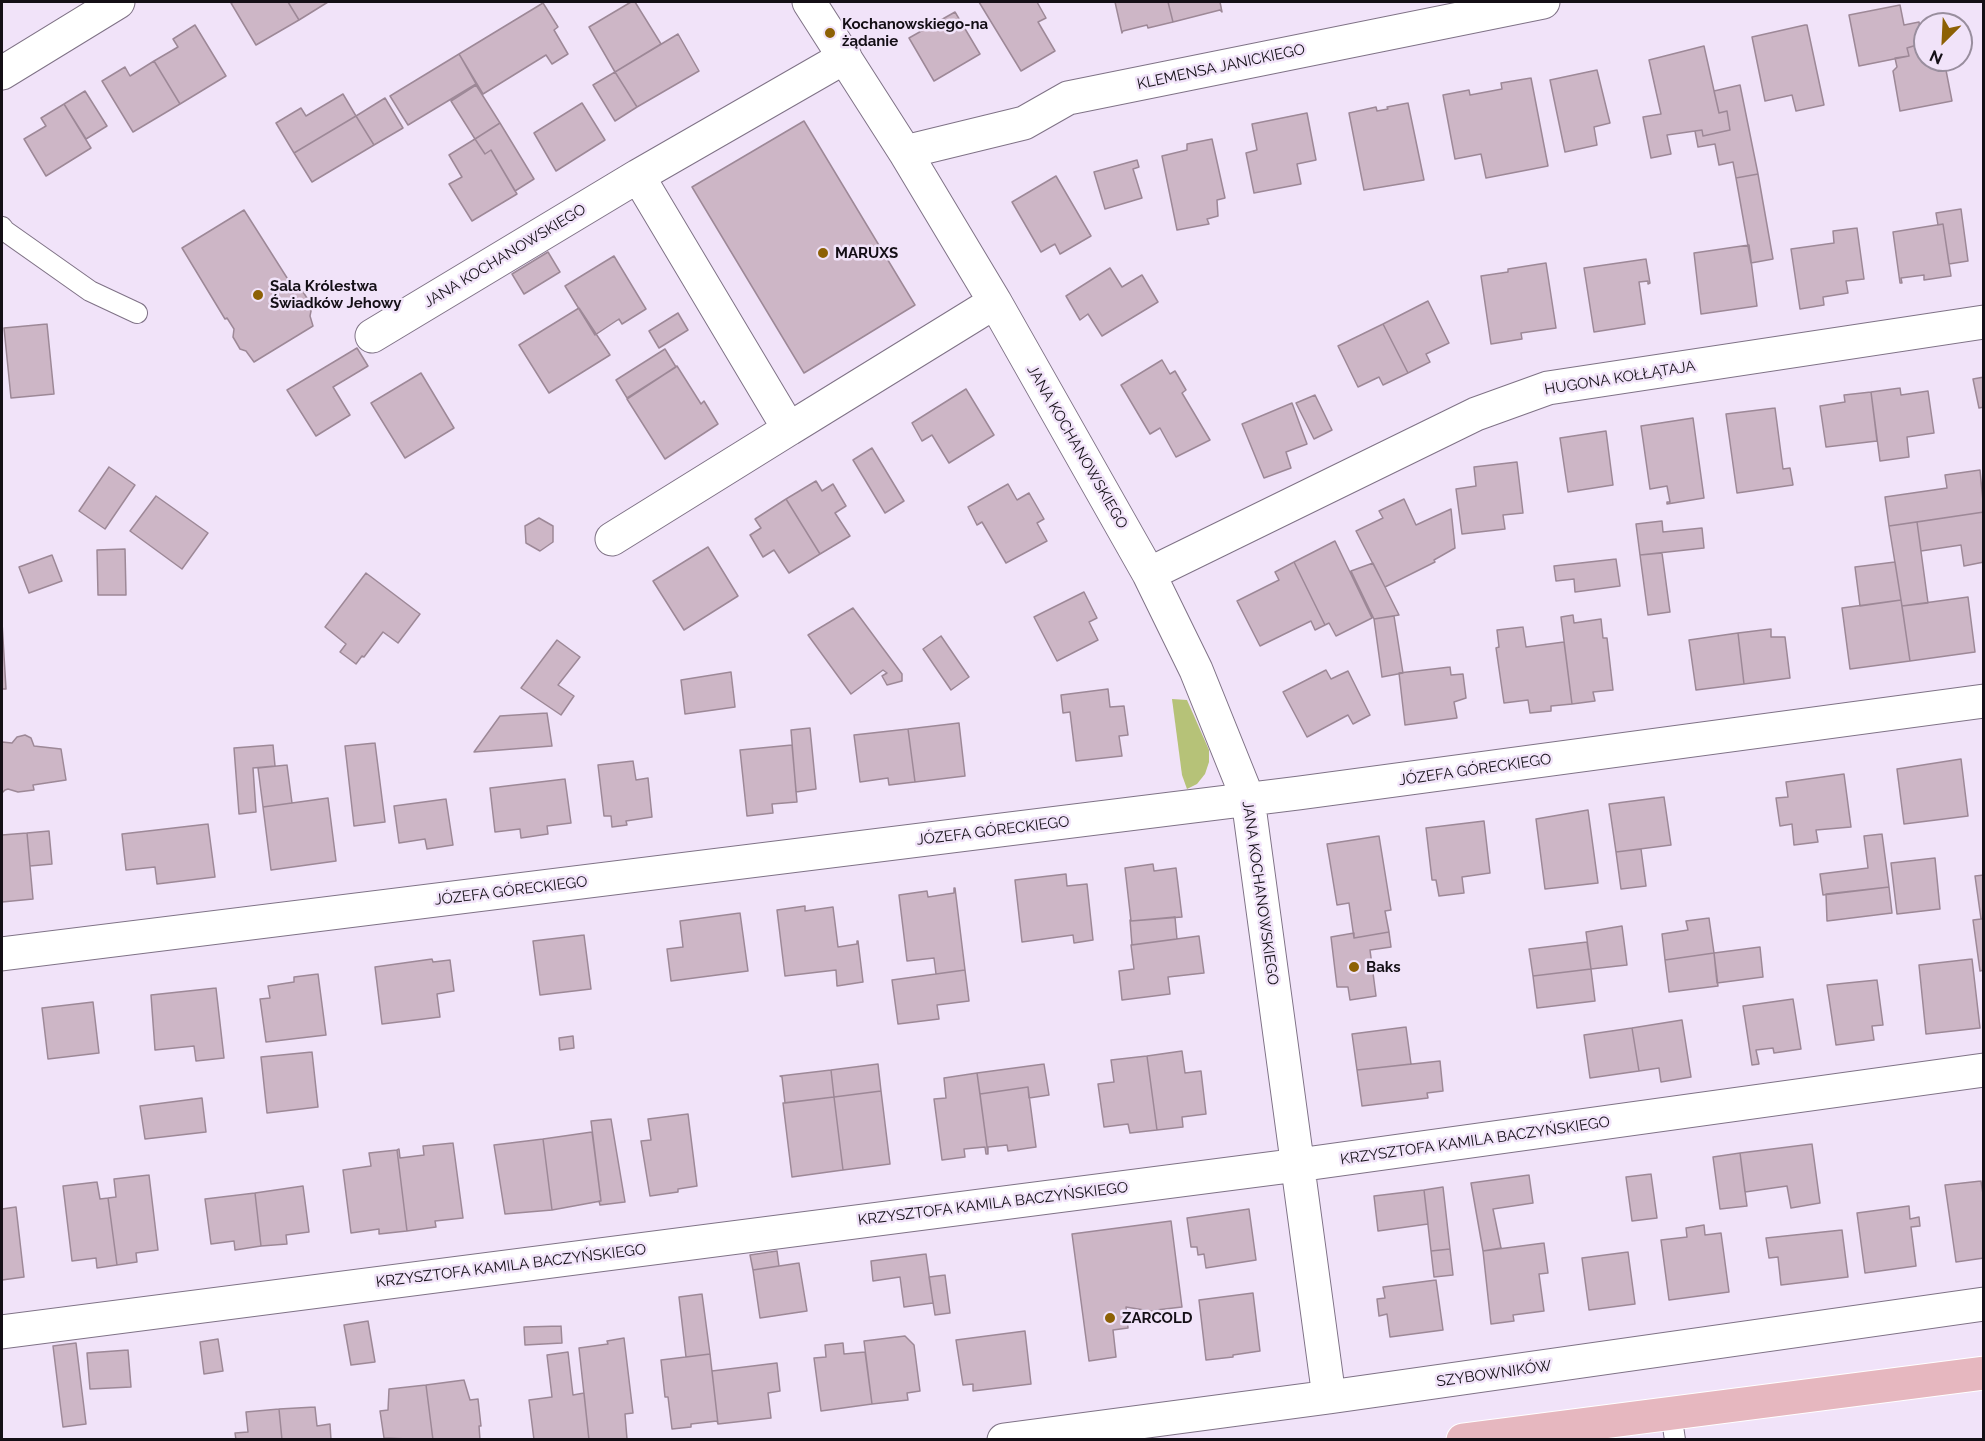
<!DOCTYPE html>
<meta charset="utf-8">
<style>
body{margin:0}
#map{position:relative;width:1985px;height:1441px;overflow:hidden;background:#f1e3f9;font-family:Raleway,sans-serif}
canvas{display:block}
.frame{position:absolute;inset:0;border:3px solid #140f16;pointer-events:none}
.north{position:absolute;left:1913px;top:12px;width:60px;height:60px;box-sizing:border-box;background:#f1e3f9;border:2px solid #998e9e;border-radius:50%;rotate:204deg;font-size:16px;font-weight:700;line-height:24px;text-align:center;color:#140f16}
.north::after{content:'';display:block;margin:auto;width:21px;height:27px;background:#8d6105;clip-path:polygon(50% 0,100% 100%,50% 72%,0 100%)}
</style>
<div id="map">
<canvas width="1985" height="1441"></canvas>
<div class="frame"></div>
<div class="north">N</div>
</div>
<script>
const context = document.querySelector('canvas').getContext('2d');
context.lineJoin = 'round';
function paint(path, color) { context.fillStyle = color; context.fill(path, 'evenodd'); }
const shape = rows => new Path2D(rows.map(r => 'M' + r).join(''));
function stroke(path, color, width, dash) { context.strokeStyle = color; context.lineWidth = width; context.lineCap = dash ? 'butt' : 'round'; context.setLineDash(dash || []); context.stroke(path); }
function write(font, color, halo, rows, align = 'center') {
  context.font = font + ' Raleway,sans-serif'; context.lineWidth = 5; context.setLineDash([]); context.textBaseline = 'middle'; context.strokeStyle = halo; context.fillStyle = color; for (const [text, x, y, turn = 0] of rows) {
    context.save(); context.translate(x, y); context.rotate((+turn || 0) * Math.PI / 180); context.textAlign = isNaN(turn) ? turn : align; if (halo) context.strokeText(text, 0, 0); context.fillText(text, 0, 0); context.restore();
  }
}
paint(shape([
 [1172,699,1187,700,1209,750,1209,762,1205,774,1197,784,1187,789,1182,775]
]), '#b6c278');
const building = shape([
 [234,2,288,2,299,20,256,45,231,3,234,2],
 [288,2,328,2,299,20,288,2],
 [631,2,635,2,661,44,615,72,589,27,631,2],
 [979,2,1037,2,1046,18,1038,22,1055,51,1021,71,979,2],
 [1115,2,1168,2,1173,22,1148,28,1147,25,1123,31,1122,33,1115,2],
 [1168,2,1220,2,1222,12,1220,10,1173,22,1168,2],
 [543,3,558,27,554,30,568,54,552,64,546,55,483,94,459,54,543,3],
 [1900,5,1904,25,1919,22,1923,43,1907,48,1909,56,1859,66,1849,15,1900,5],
 [955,12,980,54,934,81,909,38,955,12],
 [195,25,226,76,180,104,154,61,178,47,173,39,195,25],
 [1805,25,1807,25,1824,105,1796,111,1792,95,1765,101,1752,37,1805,25],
 [678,34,699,71,637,107,615,72,678,34],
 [1923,43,1925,43,1925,60,1944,60,1952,101,1900,111,1893,71,1897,67,1895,58,1909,56,1907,48,1923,43],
 [1704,46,1719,113,1727,111,1730,130,1703,136,1702,130,1667,135,1671,154,1651,158,1643,117,1661,114,1649,60,1704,46],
 [459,54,476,84,408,125,390,96,459,54],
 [154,61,180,104,133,132,102,81,125,67,130,76,154,61],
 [1597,70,1610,123,1594,127,1597,145,1565,152,1550,80,1597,70],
 [615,72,637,107,615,121,593,85,615,72],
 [1531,78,1548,166,1486,178,1481,154,1455,159,1443,95,1469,90,1470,95,1502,89,1501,83,1531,78],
 [476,85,500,123,475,139,451,101,476,85],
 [1740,85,1758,174,1736,178,1733,162,1719,165,1715,144,1698,147,1695,131,1702,130,1703,136,1730,130,1727,111,1719,113,1714,91,1740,85],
 [85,91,107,126,86,139,64,104,85,91],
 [343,94,356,116,294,153,276,123,301,108,306,116,343,94],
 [385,98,403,128,374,145,356,116,385,98],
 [582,103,605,140,556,171,534,133,582,103],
 [1408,103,1424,180,1364,190,1349,113,1376,107,1377,111,1388,109,1387,107,1408,103],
 [64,104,91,148,46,176,24,139,46,126,41,118,64,104],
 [1307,113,1316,160,1297,164,1301,184,1254,193,1246,153,1257,150,1252,124,1307,113],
 [356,116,374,145,312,182,294,153,356,116],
 [804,121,915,305,804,373,692,187,804,121],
 [500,123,534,179,515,191,491,150,485,154,475,139,500,123],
 [475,139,485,154,491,150,517,194,472,221,449,184,462,177,449,155,475,139],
 [1212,139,1225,198,1217,200,1218,216,1207,219,1209,224,1177,230,1162,156,1187,150,1187,144,1212,139],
 [1137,160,1139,167,1133,169,1142,198,1105,209,1094,172,1137,160],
 [1758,174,1773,259,1751,263,1736,178,1758,174],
 [1056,176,1091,236,1060,254,1055,244,1041,252,1012,202,1056,176],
 [1961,209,1968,261,1949,264,1943,224,1938,225,1936,213,1961,209],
 [244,210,289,281,298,284,312,306,310,316,313,326,254,362,246,351,240,349,233,337,234,329,227,318,225,319,182,248,244,210],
 [1943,224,1951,276,1924,280,1924,275,1901,278,1902,283,1900,283,1893,232,1943,224],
 [1857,228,1864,279,1846,281,1848,293,1823,297,1824,305,1800,309,1791,249,1834,243,1833,231,1857,228],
 [1749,245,1757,306,1701,314,1694,253,1749,245],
 [548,252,560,272,524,294,512,274,548,252],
 [614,256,646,309,622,324,619,319,595,335,565,286,614,256],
 [1646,259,1650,283,1648,284,1648,281,1639,282,1645,324,1594,332,1584,268,1646,259],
 [1546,263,1556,328,1521,333,1522,339,1491,344,1481,276,1508,272,1508,269,1546,263],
 [1110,268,1122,287,1142,275,1158,302,1102,336,1088,314,1080,320,1066,296,1110,268],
 [1428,301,1449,343,1426,354,1430,362,1408,373,1383,324,1428,301],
 [579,308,610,355,549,393,519,345,579,308],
 [678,313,688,330,659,348,649,331,678,313],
 [47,324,54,394,11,398,4,328,47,324],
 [1383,324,1408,373,1383,385,1379,377,1358,387,1338,346,1383,324],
 [357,348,368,366,333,387,350,415,316,436,287,390,357,348],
 [665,349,676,367,627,398,616,380,665,349],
 [1162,360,1170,374,1175,371,1186,390,1182,393,1210,440,1176,457,1160,428,1150,434,1121,385,1162,360],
 [677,366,701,404,704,401,718,424,665,459,627,399,677,366],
 [421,373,454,428,405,458,371,403,421,373],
 [1984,377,1984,407,1979,408,1973,379,1984,377],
 [1900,388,1901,395,1928,391,1934,433,1907,437,1909,457,1880,461,1871,392,1900,388],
 [966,389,994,435,949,463,932,435,922,441,912,423,966,389],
 [1871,392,1877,441,1826,447,1820,406,1845,402,1844,395,1871,392],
 [1315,395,1332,430,1314,439,1296,403,1315,395],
 [1292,403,1307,444,1286,452,1291,468,1264,478,1242,424,1292,403],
 [1775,408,1783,469,1790,468,1793,485,1737,493,1726,414,1775,408],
 [1693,418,1704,498,1667,504,1667,502,1670,502,1667,486,1650,489,1641,426,1693,418],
 [1606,431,1613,485,1568,492,1560,438,1606,431],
 [872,448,904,501,885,513,853,460,872,448],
 [1517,462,1523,513,1503,515,1505,529,1462,534,1456,489,1476,486,1474,467,1517,462],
 [109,467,135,485,105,529,79,511,109,467],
 [1980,470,1984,512,1889,526,1885,497,1947,488,1945,475,1980,470],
 [816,481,822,491,833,484,846,506,835,513,850,536,820,554,786,499,816,481],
 [1008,484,1017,500,1029,493,1044,519,1037,523,1047,541,1006,563,982,522,977,525,968,507,1008,484],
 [156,496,208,533,182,569,130,531,156,496],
 [786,499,820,554,789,573,774,550,763,557,750,535,761,528,755,519,786,499],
 [1404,499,1416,525,1451,509,1455,548,1434,560,1435,562,1385,587,1356,531,1383,518,1379,511,1404,499],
 [1984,512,1984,562,1964,566,1961,545,1921,551,1917,522,1984,512],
 [539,518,553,526,553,542,540,551,526,543,525,526,539,518],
 [1662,521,1663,532,1702,528,1704,548,1640,555,1636,524,1662,521],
 [1917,522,1928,603,1902,606,1889,526,1917,522],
 [1335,541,1372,618,1336,636,1329,623,1325,625,1294,562,1335,541],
 [708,547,738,596,684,630,653,581,708,547],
 [125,549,126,595,98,595,97,550,125,549],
 [1662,553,1670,612,1648,615,1640,555,1662,553],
 [52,555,62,581,29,593,19,567,52,555],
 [1616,559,1620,586,1575,592,1574,579,1556,581,1554,566,1616,559],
 [1294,562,1325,625,1315,630,1311,621,1260,646,1237,601,1279,580,1275,572,1294,562],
 [1895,562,1901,600,1860,606,1855,567,1895,562],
 [1373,563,1399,615,1374,619,1351,571,1373,563],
 [366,573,420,614,398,643,383,632,364,657,362,656,356,664,340,652,346,644,325,627,366,573],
 [1084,592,1097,618,1089,622,1098,640,1057,661,1034,617,1084,592],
 [1968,597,1975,652,1910,661,1902,606,1968,597],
 [1901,600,1910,661,1850,669,1842,608,1901,600],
 [853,608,902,674,902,681,887,685,882,676,887,673,883,670,851,694,808,635,853,608],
 [1573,615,1574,623,1601,619,1603,638,1607,638,1613,690,1593,692,1595,701,1572,704,1561,617,1573,615],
 [1394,616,1403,673,1382,677,1374,619,1394,616],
 [2,622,6,689,2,689,2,622],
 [1523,627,1526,647,1564,642,1572,704,1551,706,1551,711,1530,713,1528,700,1504,703,1496,648,1499,647,1497,630,1523,627],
 [1771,629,1771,637,1785,637,1790,678,1744,684,1738,633,1771,629],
 [1738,633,1744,684,1696,690,1689,640,1738,633],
 [941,636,969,677,951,690,923,649,941,636],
 [557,640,580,657,558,685,574,696,561,715,521,688,557,640],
 [1450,667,1451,675,1463,674,1466,698,1454,702,1457,718,1405,725,1399,673,1450,667],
 [1326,670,1331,679,1348,671,1370,715,1353,724,1348,715,1307,737,1283,692,1326,670],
 [731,672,735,707,685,714,681,680,731,672],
 [1108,689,1110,707,1124,706,1128,735,1119,736,1122,756,1076,761,1070,712,1063,713,1061,695,1108,689],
 [547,713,552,746,474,752,500,716,547,713],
 [959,723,965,776,915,782,908,729,959,723],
 [810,728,816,789,796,792,791,730,810,728],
 [908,729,915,782,889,785,888,778,860,782,854,735,908,729],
 [25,735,31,738,34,746,61,749,66,780,33,785,34,790,18,792,8,789,5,790,2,793,2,742,12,743,17,737,25,735],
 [375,743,385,822,354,826,345,746,375,743],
 [273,745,275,766,253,768,256,812,239,814,234,748,273,745],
 [792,745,797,802,772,804,773,813,747,816,740,750,792,745],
 [1961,759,1968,816,1904,824,1897,769,1961,759],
 [633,761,636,780,648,778,652,817,626,821,627,825,612,827,611,816,604,816,598,765,633,761],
 [287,765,292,803,263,807,258,768,287,765],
 [1844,774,1851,827,1816,830,1818,842,1794,845,1792,824,1780,826,1776,798,1788,797,1786,782,1844,774],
 [565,779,571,823,547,826,548,834,521,838,520,829,495,832,490,788,565,779],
 [1664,797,1671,845,1616,852,1609,804,1664,797],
 [328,798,336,861,271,870,263,807,328,798],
 [446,799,453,845,427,849,425,839,399,843,394,806,446,799],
 [1588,810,1598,883,1545,889,1536,819,1588,810],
 [1484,821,1490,873,1462,877,1464,893,1439,896,1436,880,1432,880,1426,828,1484,821],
 [208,824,215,877,157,884,155,867,126,870,122,834,208,824],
 [49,831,52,864,30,866,27,833,49,831],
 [27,833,33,899,2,902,2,835,27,833],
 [1882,834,1889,887,1823,895,1820,874,1868,868,1864,836,1882,834],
 [1379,836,1391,910,1385,911,1389,932,1354,938,1349,903,1337,905,1327,844,1379,836],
 [1641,849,1646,886,1621,889,1616,852,1641,849],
 [1935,858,1940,909,1897,914,1891,863,1935,858],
 [1153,864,1154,871,1176,868,1182,917,1131,921,1125,868,1153,864],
 [1066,874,1067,886,1087,884,1093,940,1074,943,1073,935,1022,942,1015,880,1066,874],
 [1984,875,1984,919,1981,919,1975,876,1984,875],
 [1889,887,1892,913,1827,921,1826,894,1889,887],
 [954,888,955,888,965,970,936,974,934,958,907,961,899,895,927,891,928,897,954,893,954,888],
 [805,906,805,911,833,907,838,947,857,944,857,941,858,941,863,982,837,986,836,970,785,976,777,910,805,906],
 [740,913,748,971,671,981,667,949,683,947,680,921,740,913],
 [1175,917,1177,939,1132,945,1130,920,1131,921,1175,917],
 [1709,918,1714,953,1665,960,1662,934,1688,930,1686,921,1709,918],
 [1981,919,1984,919,1984,970,1980,971,1973,920,1981,919],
 [1622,926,1627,965,1591,969,1586,932,1622,926],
 [1389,932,1391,947,1370,950,1376,996,1350,1000,1348,987,1337,987,1331,937,1354,933,1354,938,1389,932],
 [584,935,591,989,540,995,533,941,584,935],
 [1199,936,1204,973,1168,977,1170,994,1122,1000,1119,971,1134,969,1131,945,1199,936],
 [1587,942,1591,969,1533,976,1529,949,1587,942],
 [1760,947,1763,977,1717,983,1714,953,1760,947],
 [1714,953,1718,986,1669,992,1665,960,1714,953],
 [432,959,433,962,450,960,454,991,437,994,440,1017,382,1024,375,967,432,959],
 [1972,959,1980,1028,1926,1034,1919,965,1972,959],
 [1591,969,1595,1001,1537,1008,1533,976,1591,969],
 [965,970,969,1001,937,1005,939,1019,898,1024,892,980,965,970],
 [318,974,326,1035,266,1042,260,999,270,998,268,986,294,982,294,977,318,974],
 [1877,980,1883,1025,1872,1026,1874,1040,1836,1045,1827,985,1877,980],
 [216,988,224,1058,196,1061,194,1046,155,1050,151,995,216,988],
 [1793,999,1801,1049,1774,1053,1773,1048,1756,1050,1759,1064,1752,1065,1743,1006,1793,999],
 [93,1002,99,1053,48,1059,42,1008,93,1002],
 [1682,1020,1691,1077,1661,1082,1659,1068,1639,1071,1632,1028,1682,1020],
 [1406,1027,1411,1064,1357,1070,1352,1034,1406,1027],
 [1632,1028,1639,1071,1590,1078,1584,1035,1632,1028],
 [573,1036,574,1048,560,1050,559,1038,573,1036],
 [1182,1051,1185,1073,1201,1071,1206,1114,1182,1117,1183,1127,1157,1130,1147,1056,1182,1051],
 [312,1052,318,1107,267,1113,261,1057,312,1052],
 [1147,1056,1157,1130,1130,1133,1128,1124,1104,1127,1098,1084,1114,1082,1111,1060,1147,1056],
 [1440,1061,1443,1091,1427,1093,1428,1098,1362,1106,1357,1070,1440,1061],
 [878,1064,881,1091,834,1097,831,1070,878,1064],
 [1044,1064,1049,1095,1029,1098,1028,1087,980,1094,977,1073,1044,1064],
 [831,1070,834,1097,785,1103,782,1077,780,1076,831,1070],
 [977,1073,988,1154,986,1154,985,1147,964,1149,965,1157,942,1160,934,1099,946,1098,944,1078,977,1073],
 [1028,1087,1036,1147,1008,1151,1007,1145,988,1147,988,1154,980,1094,1028,1087],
 [881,1091,890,1164,843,1170,834,1097,881,1091],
 [834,1097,843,1170,792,1177,783,1103,834,1097],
 [202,1098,206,1132,145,1139,140,1106,202,1098],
 [688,1114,697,1186,678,1189,678,1192,650,1196,641,1141,651,1140,648,1119,688,1114],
 [611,1119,625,1202,600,1205,599,1201,601,1201,591,1121,611,1119],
 [592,1132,601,1201,552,1210,543,1139,592,1132],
 [543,1139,552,1210,505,1214,494,1145,543,1139],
 [453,1143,463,1218,435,1221,436,1227,407,1231,397,1150,399,1149,400,1158,424,1155,423,1146,453,1143],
 [1812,1144,1820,1203,1791,1208,1787,1186,1745,1192,1740,1153,1812,1144],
 [397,1150,407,1231,379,1234,379,1229,351,1233,343,1170,371,1166,369,1153,397,1150],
 [1740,1153,1747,1206,1720,1209,1713,1157,1740,1153],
 [1651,1174,1657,1218,1632,1221,1626,1177,1651,1174],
 [149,1175,158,1250,136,1253,137,1262,117,1265,108,1198,116,1197,114,1179,149,1175],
 [1529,1175,1533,1203,1493,1209,1501,1248,1483,1251,1471,1183,1529,1175],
 [1981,1181,1984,1201,1984,1258,1956,1262,1945,1185,1981,1181],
 [97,1182,100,1199,108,1198,117,1265,97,1268,96,1258,72,1261,63,1186,97,1182],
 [303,1186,309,1232,286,1235,287,1244,261,1246,255,1193,303,1186],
 [1443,1187,1450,1249,1431,1251,1424,1190,1443,1187],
 [1424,1190,1428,1224,1378,1231,1374,1196,1424,1190],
 [255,1193,261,1246,235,1250,234,1241,211,1244,205,1199,255,1193],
 [1909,1206,1910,1219,1919,1217,1920,1226,1911,1227,1916,1266,1865,1273,1857,1213,1909,1206],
 [16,1207,24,1277,2,1280,2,1209,16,1207],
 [1249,1209,1256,1260,1206,1268,1204,1254,1198,1255,1197,1247,1191,1247,1187,1218,1249,1209],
 [1171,1221,1182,1307,1156,1310,1156,1312,1126,1307,1128,1328,1113,1330,1116,1357,1089,1361,1072,1234,1171,1221],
 [1704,1225,1705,1235,1721,1233,1729,1292,1669,1300,1661,1240,1687,1237,1686,1228,1704,1225],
 [1842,1230,1848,1277,1781,1285,1778,1257,1769,1258,1766,1238,1842,1230],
 [1544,1243,1548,1273,1539,1274,1544,1311,1513,1315,1514,1321,1491,1324,1483,1251,1544,1243],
 [1450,1249,1453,1275,1434,1277,1431,1251,1450,1249],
 [777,1251,779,1266,753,1270,750,1255,777,1251],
 [1628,1252,1635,1304,1589,1310,1582,1258,1628,1252],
 [926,1254,933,1303,904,1307,900,1277,873,1281,871,1261,926,1254],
 [799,1263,807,1311,760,1318,753,1270,799,1263],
 [945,1275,950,1313,935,1315,929,1277,945,1275],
 [1436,1280,1443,1330,1390,1337,1387,1314,1379,1316,1377,1299,1385,1298,1383,1287,1436,1280],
 [1253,1293,1260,1351,1233,1355,1233,1357,1206,1360,1199,1300,1253,1293],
 [702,1294,710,1354,686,1357,679,1297,702,1294],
 [368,1321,375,1362,351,1365,344,1325,368,1321],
 [561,1326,562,1343,525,1345,524,1327,561,1326],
 [1025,1331,1031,1384,973,1391,973,1384,963,1385,956,1340,1025,1331],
 [905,1336,914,1345,920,1391,907,1393,908,1400,872,1404,864,1341,905,1336],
 [624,1338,633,1413,625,1414,627,1439,589,1440,579,1348,608,1344,607,1341,624,1338],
 [218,1339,223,1371,204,1374,200,1342,218,1339],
 [76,1343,86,1424,63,1427,53,1346,76,1343],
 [843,1343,844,1354,865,1352,872,1404,821,1411,814,1358,826,1357,825,1345,843,1343],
 [128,1350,131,1387,90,1389,87,1353,128,1350],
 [568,1352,573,1395,584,1393,589,1440,534,1440,529,1400,552,1397,547,1355,568,1352],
 [710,1354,718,1424,717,1421,691,1424,691,1427,672,1429,668,1397,665,1397,661,1360,710,1354],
 [777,1363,780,1391,768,1393,771,1418,718,1424,712,1371,777,1363],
 [464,1380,470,1400,478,1399,481,1426,479,1426,480,1440,433,1440,426,1385,464,1380],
 [426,1385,433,1440,384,1438,380,1411,388,1410,389,1389,426,1385],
 [315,1407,317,1426,330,1424,331,1440,282,1440,279,1409,315,1407],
 [279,1409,282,1440,236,1440,235,1433,248,1432,246,1412,279,1409]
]);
paint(building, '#cdb6c6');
stroke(building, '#9d8897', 1.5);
const lane = shape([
 [2,227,5,231,90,291,137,313],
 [1671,1413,1675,1440]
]);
const street = shape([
 [809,2,905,152,995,302,1149,574,1196,670,1248,799,1329,1397],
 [845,57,638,176,789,429,995,302],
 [2,73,118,2],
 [905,152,1024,123,1068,98,1543,2],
 [372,336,638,176],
 [612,539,789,429],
 [1149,574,1476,414,1548,388,1984,322],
 [2,954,1299,793,1984,701],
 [2,1332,1298,1165,1984,1070],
 [1004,1440,1329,1397,1984,1304]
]);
const primary = shape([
 [1463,1440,1984,1373]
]);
stroke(lane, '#7f7286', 22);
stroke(street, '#7f7286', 35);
stroke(primary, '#fff', 35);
stroke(lane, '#fff', 20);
stroke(street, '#fff', 33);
stroke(primary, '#e6b7bf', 33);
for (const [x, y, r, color] of [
 [830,33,6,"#8d6105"],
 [823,253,6,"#8d6105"],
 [258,295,6,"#8d6105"],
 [1354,967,6,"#8d6105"],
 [1110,1318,6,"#8d6105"]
]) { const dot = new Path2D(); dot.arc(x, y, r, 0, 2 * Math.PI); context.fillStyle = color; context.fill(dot); stroke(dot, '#f1e3f9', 2); }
write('bold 15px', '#140f16', '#f1e3f9', [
 ["Kochanowskiego-na",842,24],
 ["żądanie",842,41],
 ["MARUXS",835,253],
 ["Sala Królestwa",270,286],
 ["Świadków Jehowy",270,303],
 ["Baks",1366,967],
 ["ZARCOLD",1122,1318]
], 'left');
write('15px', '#140f16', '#f1e3f9', [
 ["KLEMENSA JANICKIEGO",1221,67,-12],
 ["JANA KOCHANOWSKIEGO",505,256,-31],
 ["HUGONA KOŁŁĄTAJA",1620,378,-9],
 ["JANA KOCHANOWSKIEGO",1077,447,60],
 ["JÓZEFA GÓRECKIEGO",1475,770,-8],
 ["JÓZEFA GÓRECKIEGO",993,831,-7],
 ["JÓZEFA GÓRECKIEGO",511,891,-7],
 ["JANA KOCHANOWSKIEGO",1260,893,82],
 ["KRZYSZTOFA KAMILA BACZYŃSKIEGO",1475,1141,-8],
 ["KRZYSZTOFA KAMILA BACZYŃSKIEGO",993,1204,-7],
 ["KRZYSZTOFA KAMILA BACZYŃSKIEGO",511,1266,-7],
 ["SZYBOWNIKÓW",1494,1374,-8]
]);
</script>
